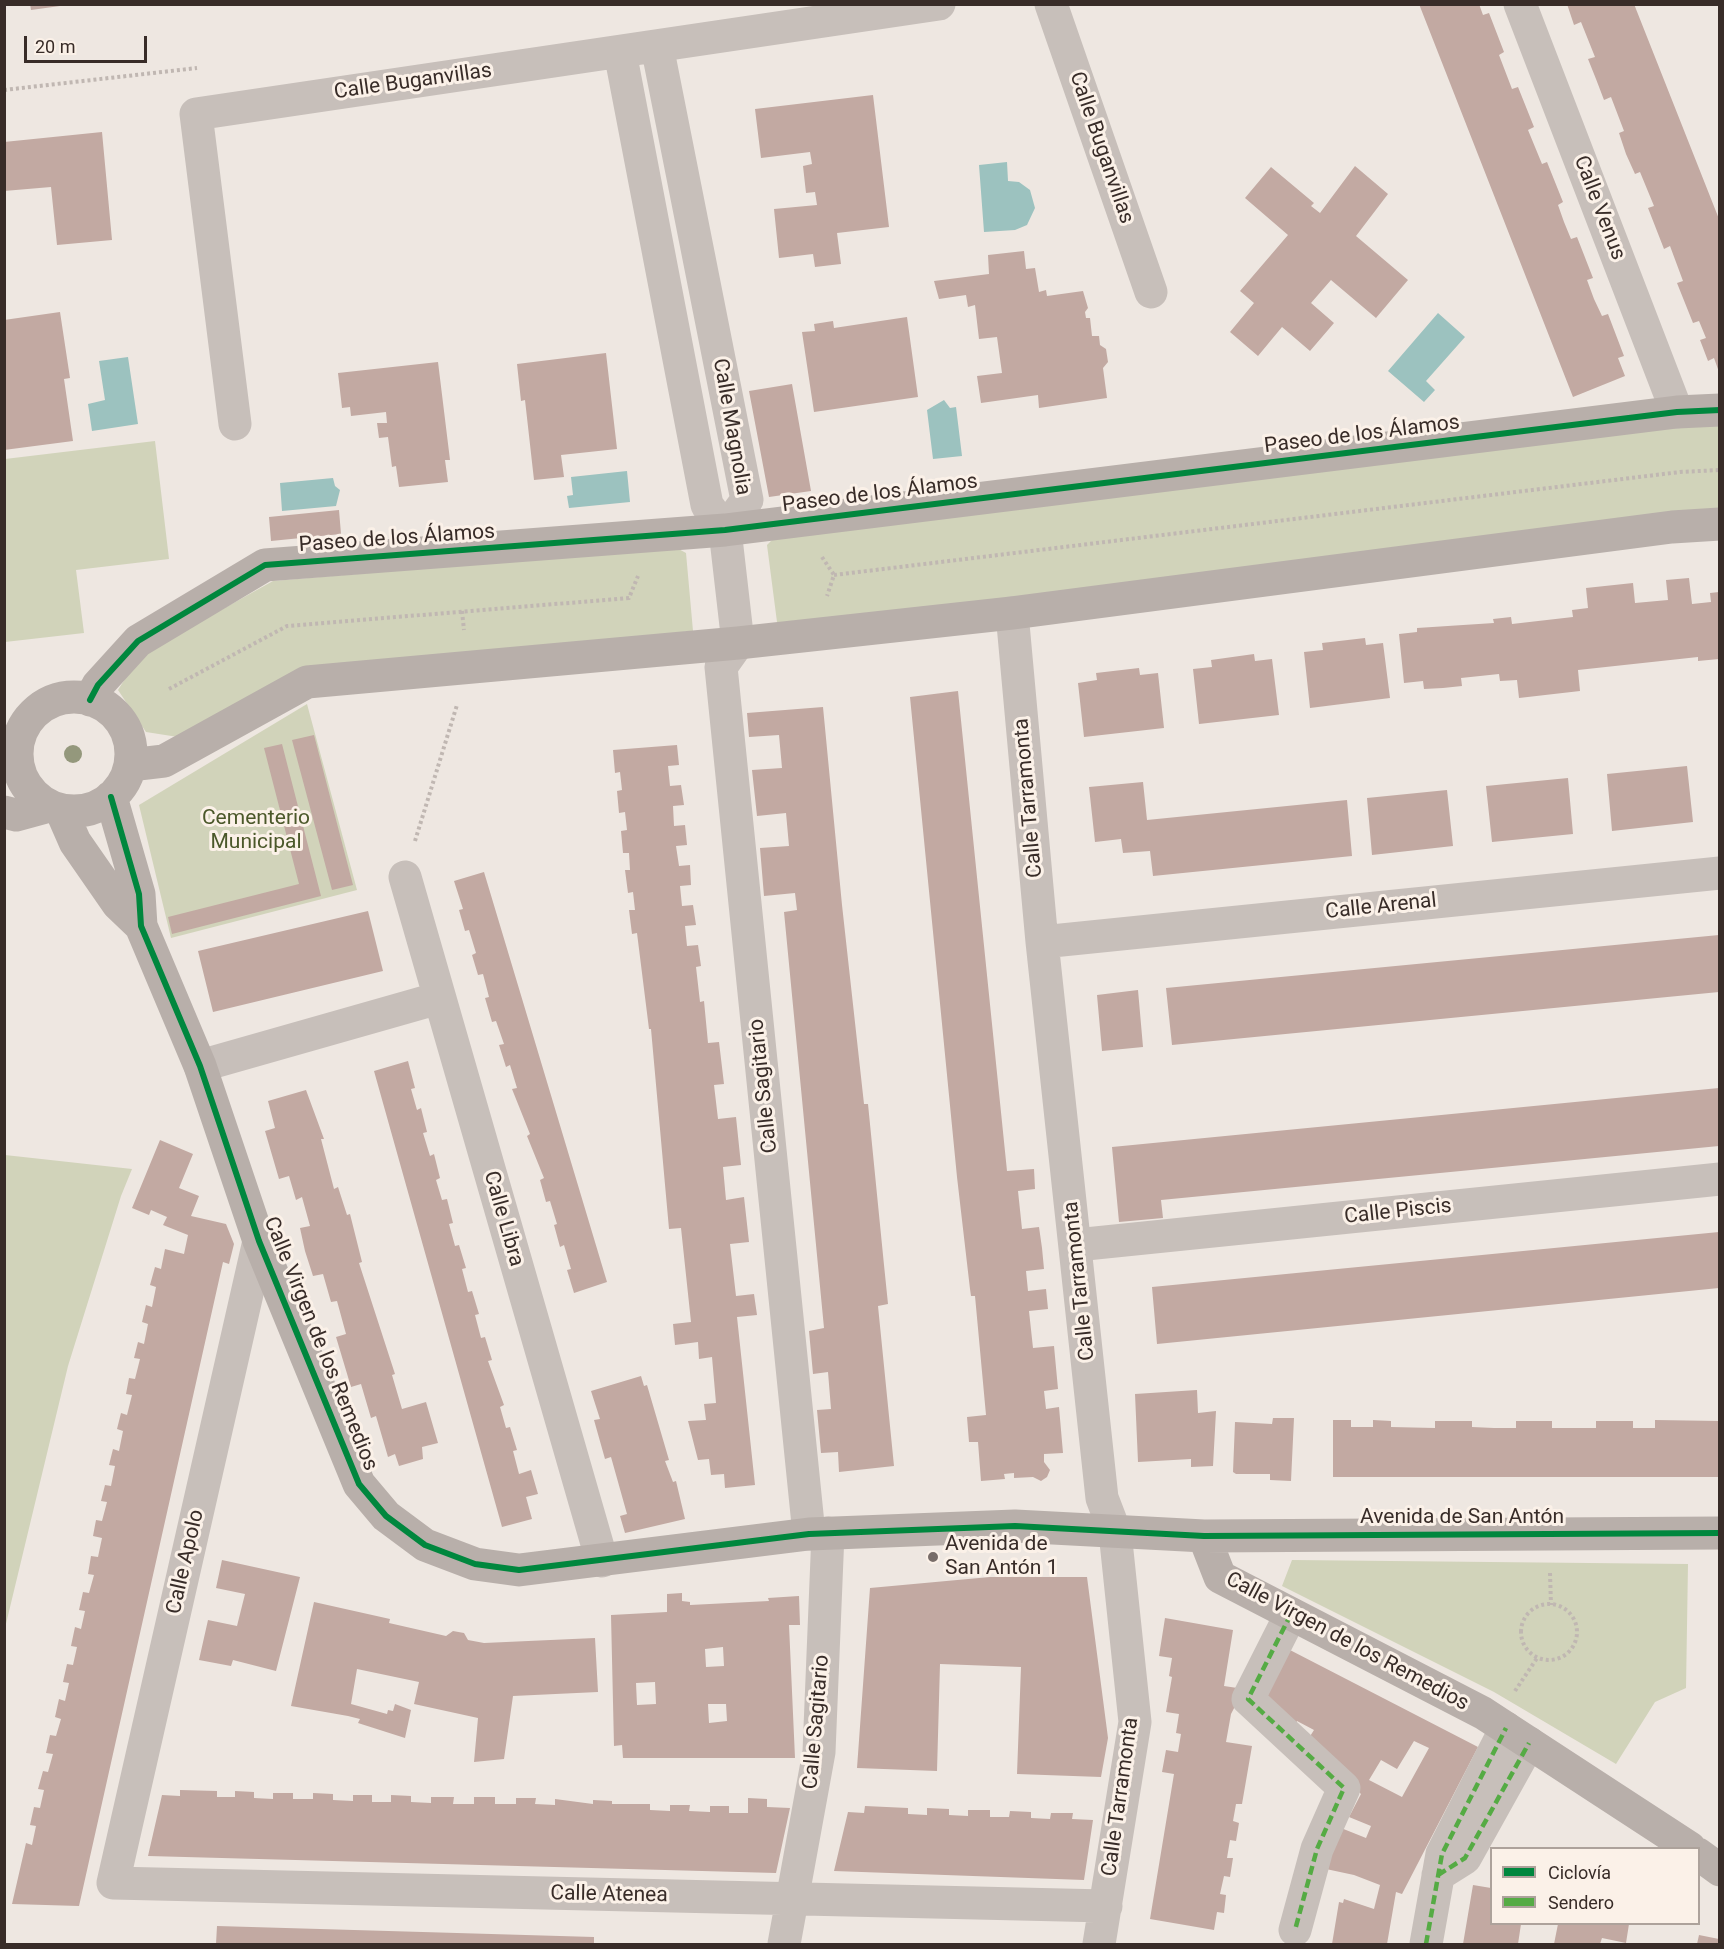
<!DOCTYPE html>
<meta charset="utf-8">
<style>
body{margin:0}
#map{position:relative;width:1724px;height:1949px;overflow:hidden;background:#eee7e1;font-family:Roboto,sans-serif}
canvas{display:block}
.frame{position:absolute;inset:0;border:6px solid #382c28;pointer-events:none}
.legend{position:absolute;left:1490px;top:1847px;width:210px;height:78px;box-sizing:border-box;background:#fbf1e8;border:2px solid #ada29b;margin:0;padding:8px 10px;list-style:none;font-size:18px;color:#382c28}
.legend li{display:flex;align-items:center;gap:12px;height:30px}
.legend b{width:30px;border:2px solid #ada29b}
.scale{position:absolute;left:24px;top:36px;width:123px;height:27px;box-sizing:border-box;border:3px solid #382c28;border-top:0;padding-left:8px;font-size:18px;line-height:21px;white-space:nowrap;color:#382c28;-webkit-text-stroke:4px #fbf1e8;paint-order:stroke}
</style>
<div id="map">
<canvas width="1724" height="1949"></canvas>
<div class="frame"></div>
<ul class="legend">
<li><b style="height:8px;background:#00873e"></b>Ciclovía</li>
<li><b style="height:8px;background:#55ab44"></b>Sendero</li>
</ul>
<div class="scale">20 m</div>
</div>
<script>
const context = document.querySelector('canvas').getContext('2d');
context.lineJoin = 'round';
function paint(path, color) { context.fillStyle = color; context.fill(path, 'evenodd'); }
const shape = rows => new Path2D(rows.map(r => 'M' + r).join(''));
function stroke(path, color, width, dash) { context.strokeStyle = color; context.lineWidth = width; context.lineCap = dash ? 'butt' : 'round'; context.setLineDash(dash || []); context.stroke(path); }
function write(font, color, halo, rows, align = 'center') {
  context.font = font + ' Roboto,sans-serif'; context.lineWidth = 6; context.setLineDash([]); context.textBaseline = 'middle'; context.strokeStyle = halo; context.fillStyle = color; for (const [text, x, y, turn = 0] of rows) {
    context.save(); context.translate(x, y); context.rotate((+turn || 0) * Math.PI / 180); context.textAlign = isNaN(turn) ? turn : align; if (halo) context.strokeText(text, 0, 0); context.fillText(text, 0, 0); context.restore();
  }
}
paint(shape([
 [1719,422,1719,514,787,629,777,622,767,545,775,537],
 [155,441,169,559,76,570,84,633,5,642,5,459],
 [675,547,686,553,693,631,300,672,178,737,146,732,118,690,140,655,273,581],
 [307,704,357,890,171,938,139,805],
 [5,1155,132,1169,121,1196,68,1366,5,1628],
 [1292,1560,1688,1564,1686,1688,1655,1702,1616,1764,1494,1692,1282,1586]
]), '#d1d3ba');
paint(shape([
 [1007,162,1008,181,1019,182,1030,190,1035,208,1027,225,1015,230,984,232,979,165],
 [1438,313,1465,337,1426,381,1435,390,1424,402,1388,371],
 [128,357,138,424,92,431,88,404,105,400,99,361],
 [944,400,950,408,956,407,962,456,933,459,927,410],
 [627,471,630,502,569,508,567,496,573,495,571,477],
 [333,478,335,486,340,490,336,506,282,511,280,483]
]), '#9cc2bf');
paint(shape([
 [30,4,60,4,60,6,31,10],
 [1419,4,1479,4,1483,15,1489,13,1504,52,1499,55,1512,89,1518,87,1534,127,1528,130,1542,164,1547,162,1563,202,1558,205,1564,222,1571,239,1577,237,1593,278,1587,280,1594,299,1602,316,1608,314,1624,356,1618,358,1625,376,1573,397],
 [1567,4,1634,4,1719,219,1719,372,1714,358,1708,361,1700,340,1706,338,1699,321,1693,323,1677,283,1683,281,1670,246,1664,249,1648,208,1654,206,1640,172,1635,174,1626,154,1619,133,1624,131,1611,97,1604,100,1596,79,1588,59,1595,57,1581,22,1574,25],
 [873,95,889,227,837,233,841,264,815,267,813,254,779,258,774,209,817,205,815,192,806,193,803,166,812,164,810,152,761,158,755,109],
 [102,132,112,240,57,245,51,187,4,191,4,142],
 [1355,166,1388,194,1356,236,1408,280,1376,318,1331,280,1311,303,1334,323,1310,351,1282,327,1258,356,1230,332,1254,303,1240,291,1288,235,1245,198,1271,167,1314,203,1311,206,1320,213],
 [1024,251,1026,269,1035,268,1039,292,1046,290,1047,296,1083,291,1088,308,1085,312,1086,318,1090,318,1092,336,1099,336,1100,345,1106,349,1108,362,1103,368,1107,398,1039,408,1038,395,981,403,977,376,1002,373,997,337,979,339,975,305,968,307,966,295,939,299,934,281,989,274,988,255],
 [60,312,70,378,64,379,73,441,4,450,4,320],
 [907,317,918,397,814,412,802,332,815,331,814,324,833,321,834,328],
 [606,353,617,449,561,455,564,477,534,480,525,400,521,401,517,364],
 [438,362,450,460,445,460,448,482,399,487,396,466,392,467,388,437,379,438,377,423,387,423,386,412,351,416,350,407,342,408,338,373],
 [792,384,811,491,769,497,749,391],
 [339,510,341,534,271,541,269,517],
 [1689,578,1692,604,1711,602,1710,593,1719,592,1719,659,1698,661,1698,657,1578,670,1580,691,1519,698,1517,680,1500,681,1499,674,1461,678,1462,686,1443,688,1424,689,1423,681,1404,683,1399,634,1417,632,1417,628,1494,623,1493,619,1511,617,1512,624,1573,617,1572,610,1588,608,1586,588,1633,583,1635,603,1668,600,1666,580],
 [1365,638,1366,645,1383,643,1390,698,1310,708,1304,652,1323,650,1322,643],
 [1254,654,1255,661,1272,659,1279,715,1199,724,1193,669,1212,667,1211,660],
 [1139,668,1140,675,1158,673,1164,728,1084,737,1078,683,1097,680,1096,673],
 [958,691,1007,1171,1034,1169,1035,1189,1018,1191,1022,1229,1039,1227,1042,1248,1044,1269,1026,1271,1028,1291,1046,1289,1048,1309,1029,1311,1033,1348,1054,1346,1058,1389,1044,1391,1046,1409,1059,1407,1063,1453,1044,1454,1044,1462,1050,1470,1047,1477,1041,1481,1033,1477,1014,1478,1014,1473,1004,1474,1005,1479,981,1481,978,1442,969,1442,967,1417,986,1415,975,1296,971,1296,970,1289,957,1177,910,697],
 [823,707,842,905,864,1104,868,1104,884,1265,888,1304,878,1306,894,1466,839,1472,838,1452,821,1453,817,1410,831,1409,828,1372,813,1374,809,1331,824,1328,784,912,797,910,795,893,764,896,760,848,789,846,786,813,757,816,752,770,782,768,779,735,749,737,747,713],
 [314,735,353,885,332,890,292,740],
 [282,744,321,896,172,934,168,917,299,884,264,748],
 [677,745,679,765,668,766,670,786,681,785,684,805,673,806,674,826,685,825,687,845,676,846,679,866,690,865,691,885,680,886,682,906,693,905,696,925,685,926,687,946,698,945,701,966,696,967,700,1002,704,1001,708,1043,719,1042,724,1084,714,1085,718,1119,736,1117,741,1165,723,1167,726,1200,744,1197,749,1242,730,1244,736,1296,754,1294,757,1315,737,1317,755,1485,725,1488,724,1474,711,1475,709,1459,698,1460,688,1421,706,1420,704,1404,716,1403,712,1357,699,1359,698,1342,675,1345,673,1324,691,1322,681,1228,669,1229,651,1029,649,1029,637,933,632,934,629,910,635,910,633,892,628,893,625,870,630,870,629,853,623,853,621,831,627,830,625,812,619,813,617,791,622,790,620,772,615,773,613,750],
 [1687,766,1693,822,1612,831,1607,774],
 [1568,778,1573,834,1492,842,1486,786],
 [1143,782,1147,820,1347,800,1352,856,1153,876,1150,851,1123,853,1121,839,1095,842,1089,787],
 [1447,790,1453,846,1372,855,1367,798],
 [484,872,607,1282,574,1293,567,1270,571,1269,564,1245,560,1247,554,1225,557,1224,550,1201,546,1202,540,1180,544,1178,527,1136,530,1134,512,1089,517,1088,510,1065,506,1067,499,1045,504,1044,496,1021,492,1022,485,998,489,997,483,974,478,975,472,955,476,953,469,930,465,931,459,910,463,909,454,881],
 [368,911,383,971,213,1012,198,951],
 [1719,935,1719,992,1172,1045,1166,988],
 [1138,990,1143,1047,1102,1051,1097,995],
 [408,1061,415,1088,411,1089,417,1110,421,1108,427,1132,423,1133,430,1156,434,1154,440,1178,436,1180,442,1200,447,1199,453,1223,449,1224,455,1246,459,1245,466,1268,462,1269,468,1292,472,1291,479,1314,475,1315,481,1338,485,1337,492,1360,488,1361,504,1405,500,1407,506,1428,510,1427,517,1450,513,1451,519,1474,531,1470,538,1494,526,1497,532,1519,502,1527,374,1071],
 [1719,1088,1719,1146,1161,1200,1163,1218,1119,1222,1112,1147],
 [306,1090,324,1139,321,1139,334,1189,338,1187,347,1215,350,1214,362,1262,359,1263,395,1374,392,1375,402,1409,426,1402,438,1443,422,1447,423,1459,399,1466,395,1454,388,1457,376,1416,371,1418,361,1384,351,1387,336,1337,346,1334,337,1301,331,1302,323,1274,313,1276,305,1251,300,1228,310,1226,302,1197,296,1200,289,1176,279,1179,265,1131,275,1128,268,1101],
 [160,1140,193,1154,179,1188,199,1196,191,1216,226,1224,234,1244,229,1264,223,1262,79,1906,12,1904,26,1843,32,1845,36,1826,30,1825,34,1807,40,1808,44,1790,38,1789,43,1771,48,1772,53,1754,46,1753,50,1735,56,1736,61,1719,55,1717,59,1699,65,1701,69,1683,63,1682,67,1664,73,1665,77,1647,71,1646,75,1627,81,1629,85,1611,79,1610,83,1592,89,1593,94,1575,88,1574,91,1556,98,1557,102,1538,93,1536,96,1520,102,1521,107,1502,101,1501,105,1485,111,1486,115,1466,109,1465,113,1449,119,1451,123,1431,117,1429,121,1413,127,1415,132,1395,126,1394,129,1378,135,1379,140,1359,134,1358,138,1342,144,1344,148,1324,142,1322,146,1305,152,1307,156,1287,150,1285,155,1267,161,1269,165,1249,184,1254,188,1235,163,1225,167,1217,151,1210,149,1215,132,1208],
 [1719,1232,1719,1288,1157,1344,1152,1287],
 [641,1376,644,1386,647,1385,669,1460,665,1461,673,1482,676,1481,685,1519,625,1533,620,1516,627,1514,611,1457,605,1459,594,1420,600,1419,591,1391],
 [1197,1390,1198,1413,1216,1411,1213,1466,1191,1467,1191,1459,1138,1462,1135,1394],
 [1273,1418,1294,1418,1291,1481,1270,1480,1270,1474,1236,1474,1233,1472,1235,1422,1272,1424],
 [1333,1420,1351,1420,1351,1427,1373,1427,1373,1420,1391,1421,1391,1427,1435,1428,1435,1421,1472,1421,1472,1427,1494,1428,1516,1428,1516,1421,1552,1421,1552,1428,1596,1428,1596,1421,1633,1421,1633,1428,1655,1428,1655,1420,1719,1421,1719,1477,1333,1477],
 [222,1560,300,1577,276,1671,233,1660,231,1666,199,1660,208,1620,237,1626,245,1594,216,1588],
 [990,1577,1087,1577,1108,1738,1101,1777,1017,1774,1021,1667,940,1664,937,1771,857,1768,870,1588],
 [682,1593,682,1601,690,1602,690,1605,769,1601,768,1598,799,1596,800,1625,789,1625,795,1758,623,1758,622,1745,614,1746,611,1615,667,1612,667,1594],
 [723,1647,724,1666,706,1667,705,1649],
 [655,1682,656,1704,637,1705,636,1683],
 [708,1704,726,1704,727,1721,709,1723],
 [314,1602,390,1619,389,1623,446,1636,453,1631,464,1633,468,1640,484,1643,595,1638,598,1692,513,1696,504,1759,474,1762,478,1718,414,1704,419,1682,357,1669,351,1704,387,1714,388,1710,393,1711,395,1704,411,1710,405,1738,358,1723,360,1719,348,1716,291,1706],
 [1165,1618,1233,1630,1224,1686,1244,1689,1231,1714,1226,1742,1252,1746,1242,1804,1236,1804,1233,1821,1239,1823,1236,1841,1230,1840,1227,1858,1233,1858,1230,1877,1224,1876,1220,1894,1226,1895,1224,1913,1217,1912,1214,1930,1150,1919,1174,1774,1162,1772,1166,1750,1178,1752,1181,1734,1176,1733,1179,1714,1166,1712,1172,1677,1169,1676,1172,1658,1159,1656],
 [1288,1649,1478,1747,1402,1894,1396,1892,1387,1944,1332,1944,1339,1902,1343,1903,1344,1899,1374,1909,1380,1885,1354,1875,1326,1869,1341,1828,1366,1838,1371,1826,1349,1817,1361,1794,1307,1741,1314,1730,1297,1721,1294,1728,1262,1699],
 [1414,1741,1429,1748,1402,1797,1369,1780,1381,1760,1397,1769],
 [180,1790,217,1791,217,1797,235,1797,235,1791,254,1792,254,1798,273,1799,273,1793,293,1793,293,1799,313,1799,313,1793,333,1794,333,1800,353,1801,353,1795,372,1795,372,1802,391,1802,391,1795,411,1796,411,1802,431,1803,431,1797,454,1797,453,1804,474,1804,474,1797,495,1797,495,1804,516,1804,516,1798,536,1798,535,1804,555,1805,555,1799,593,1804,593,1800,612,1801,612,1804,650,1804,650,1810,670,1811,670,1805,690,1805,689,1811,710,1812,710,1806,729,1806,729,1813,748,1813,748,1798,767,1799,767,1807,790,1808,776,1873,148,1856,162,1795,180,1796],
 [865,1806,908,1808,908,1814,927,1815,927,1808,949,1809,949,1815,968,1816,968,1810,990,1810,990,1817,1009,1817,1010,1811,1031,1812,1031,1818,1050,1819,1051,1813,1073,1813,1072,1819,1093,1820,1084,1880,834,1871,848,1812,864,1813],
 [1473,1885,1491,1888,1492,1924,1521,1924,1518,1944,1463,1944],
 [1558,1924,1629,1924,1626,1943,1602,1938,1600,1944,1554,1944],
 [217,1926,594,1937,594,1944,216,1944],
 [1699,1935,1719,1939,1719,1944,1697,1944]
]), '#c2a9a2');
stroke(shape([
 [4,90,197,68],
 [822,557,834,575,827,596],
 [834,575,1680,472,1720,470],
 [462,611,464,630],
 [169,689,287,626,629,598,638,576],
 [415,841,457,705],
 [1550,1573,1551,1605],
 '1521 1632a28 28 0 1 1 56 0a28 28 0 1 1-56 0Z',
 [1515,1691,1537,1658]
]), '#c0b7b2', 4, [3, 3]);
stroke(shape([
 [1051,4,1151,292],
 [1520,4,1677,412],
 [657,46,747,500,725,530],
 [620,52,707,505,725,530,738,643,721,667,809,1534],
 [235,424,196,114,939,4],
 [1012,613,1042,942,1102,1498,1115,1532,1135,1722,1099,1944],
 [405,877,602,1561],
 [1042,942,1720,873],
 [200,1066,439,998],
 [259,1241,113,1883,1106,1906],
 [1076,1245,1720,1179],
 [1291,1614,1248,1699,1344,1788,1317,1849,1295,1930],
 [1438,1875,1465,1858,1529,1743],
 [784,1944,819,1752,828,1533],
 [1426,1944,1442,1854,1506,1728]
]), '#c7bfba', 33);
stroke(shape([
 '17 754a57 57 0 1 1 114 0a57 57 0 1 1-114 0Z',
 [90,700,98,685,138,641,265,565,725,530,1677,412,1720,410],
 [130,765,164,761,307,682,738,643,1012,613,1672,527,1720,524],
 [111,797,139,894,141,926,200,1066,259,1241,359,1484,386,1516,425,1545,475,1564,519,1570,809,1534,1015,1526,1204,1536,1720,1533],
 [61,810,75,842,118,904,141,926],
 [4,812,16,815,49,806],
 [1204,1536,1220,1577,1483,1713,1690,1848],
 [1698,1854,1720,1870]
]), '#b8afaa', 33);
stroke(shape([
 [1291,1614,1248,1699,1344,1788,1317,1849,1295,1930],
 [1438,1875,1465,1858,1529,1743],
 [1426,1944,1442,1854,1506,1728]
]), '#55ab44', 4.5, [9, 4.5]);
stroke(shape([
 [90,700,98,685,138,641,265,565,725,530,1677,412,1720,410],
 [111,797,139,894,141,926,200,1066,259,1241,359,1484,386,1516,425,1545,475,1564,519,1570,809,1534,1015,1526,1204,1536,1720,1533]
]), '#00873e', 6);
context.fillStyle = '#94987c';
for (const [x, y] of [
 [73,754]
]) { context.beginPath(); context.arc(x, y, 9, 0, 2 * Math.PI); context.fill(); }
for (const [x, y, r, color] of [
 [933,1557,6,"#786d69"]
]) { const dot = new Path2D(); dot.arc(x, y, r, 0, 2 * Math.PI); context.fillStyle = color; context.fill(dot); stroke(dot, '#fbf1e8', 2); }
write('21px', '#382c28', '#fbf1e8', [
 ["Calle Buganvillas",413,82,-8],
 ["Calle Buganvillas",1101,148,71],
 ["Calle Venus",1599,208,69],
 ["Calle Magnolia",731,427,80],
 ["Paseo de los Álamos",1362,435,-7],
 ["Paseo de los Álamos",880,494,-7],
 ["Paseo de los Álamos",397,539,-4],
 ["Calle Tarramonta",1029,798,-95],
 ["Calle Arenal",1381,907,-6],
 ["Calle Sagitario",764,1086,-96],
 ["Calle Piscis",1398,1212,-6],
 ["Calle Libra",503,1219,74],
 ["Calle Tarramonta",1080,1281,-96],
 ["Calle Virgen de los Remedios",320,1344,68],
 ["Avenida de San Antón",1462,1518],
 ["Calle Apolo",186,1562,-77],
 ["Calle Virgen de los Remedios",1347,1642,28],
 ["Calle Sagitario",817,1722,-85],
 ["Calle Tarramonta",1121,1797,-82],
 ["Calle Atenea",609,1895,1]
]);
write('21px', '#4b582a', '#fbf1e8', [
 ["Cementerio",256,819],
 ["Municipal",256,843]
]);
write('21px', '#382c28', '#fbf1e8', [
 ["Avenida de",945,1545],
 ["San Antón 1",945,1569]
], 'left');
</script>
